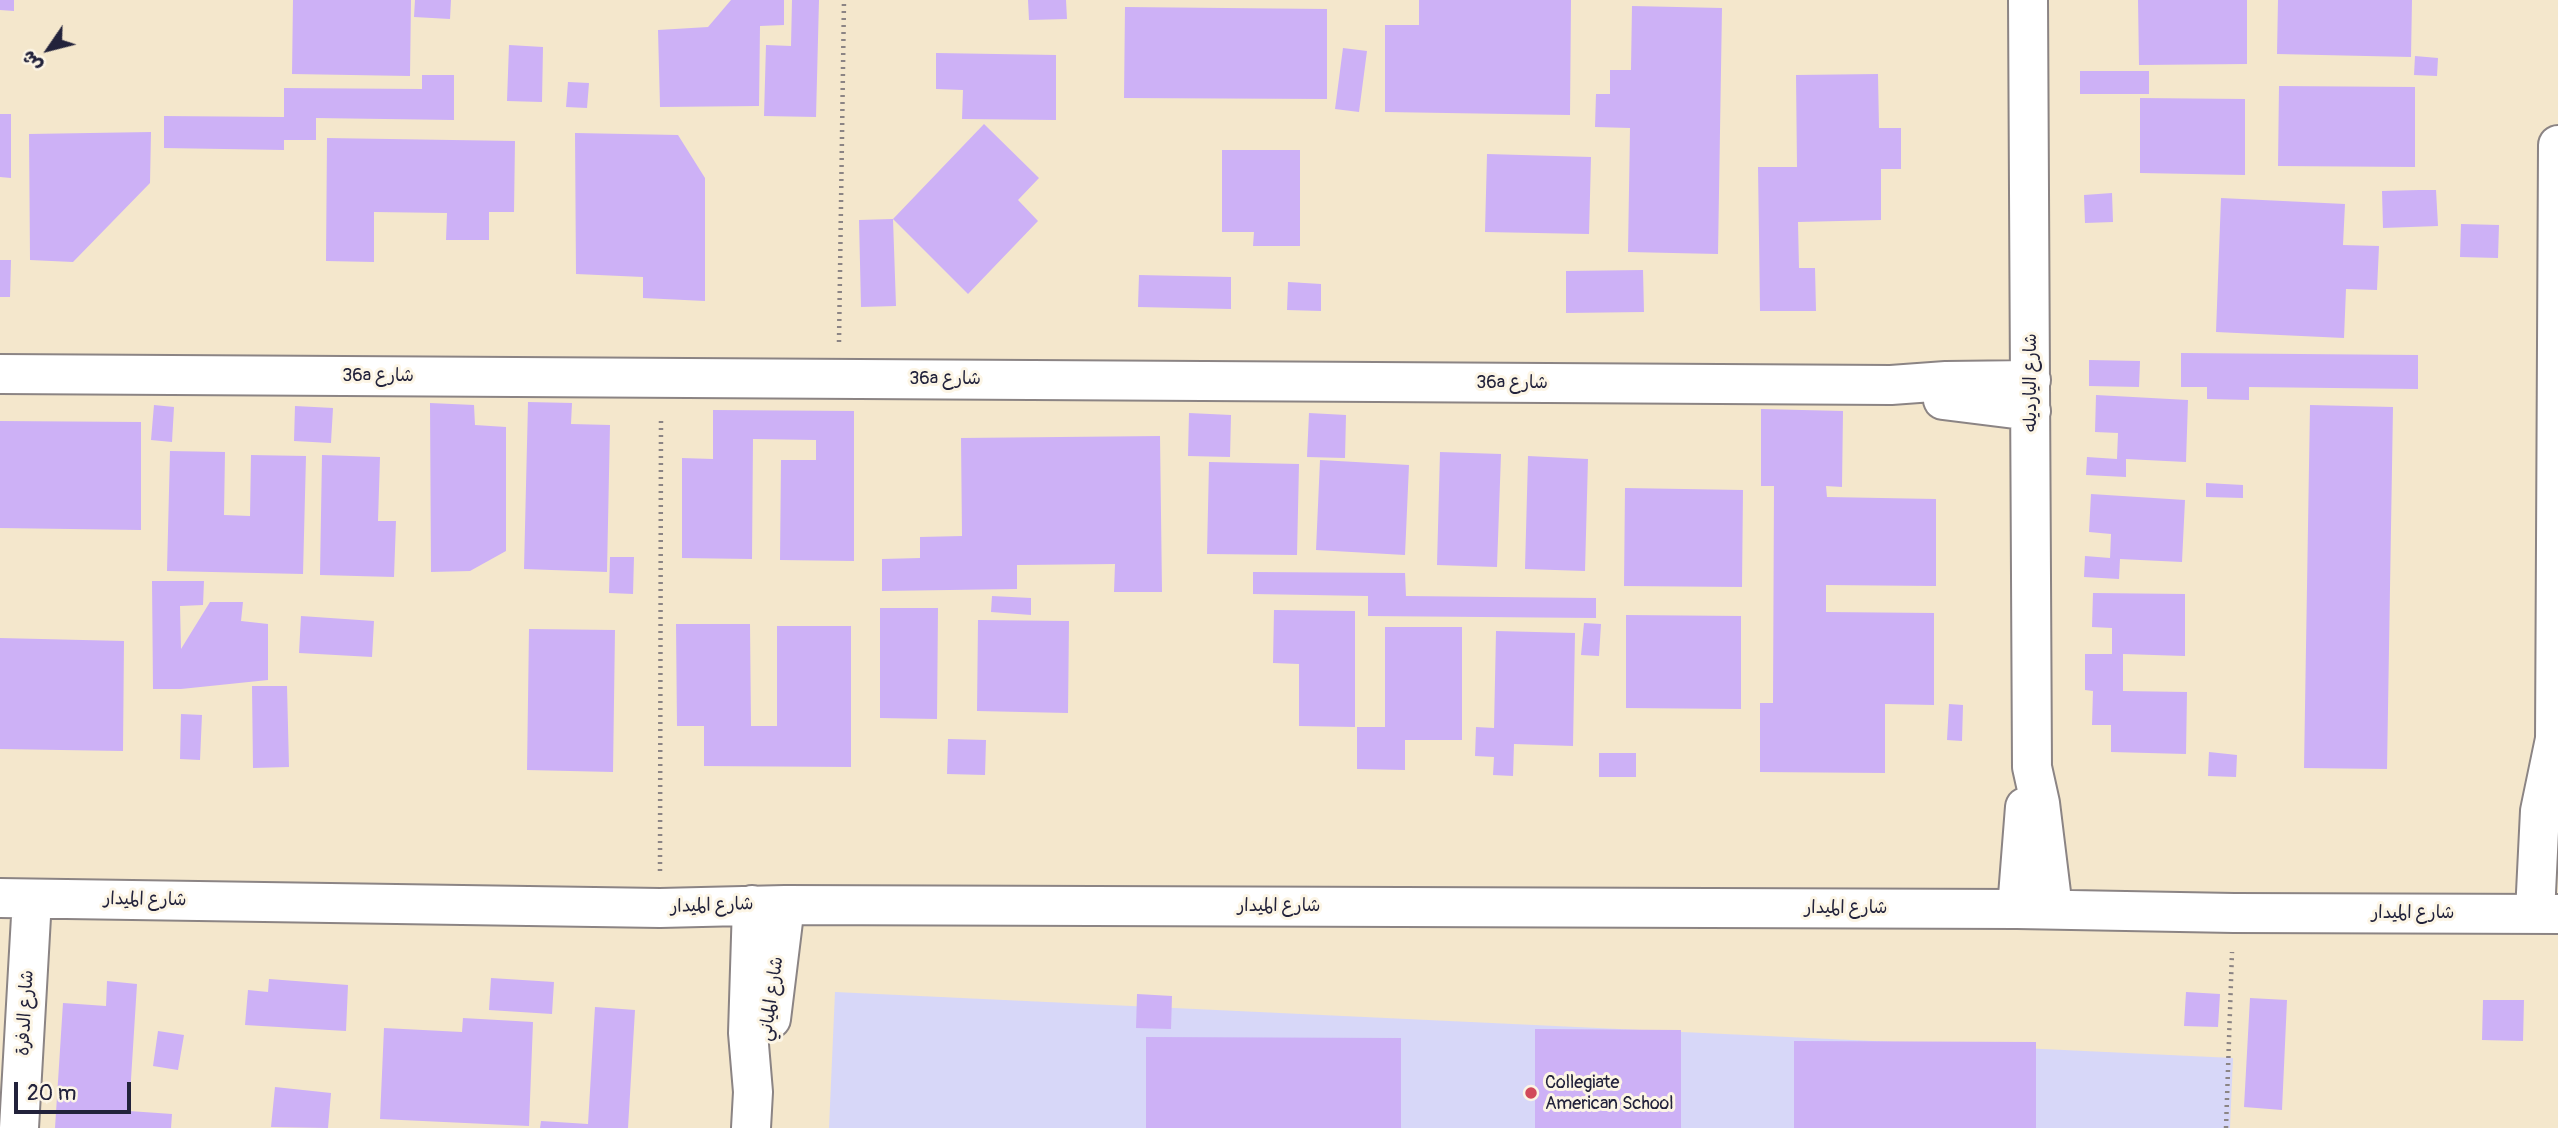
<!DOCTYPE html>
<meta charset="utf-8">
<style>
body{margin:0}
#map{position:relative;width:2558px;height:1128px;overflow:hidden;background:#f4e7cc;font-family:Pangolin,"Playpen Sans Arabic",sans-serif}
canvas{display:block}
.north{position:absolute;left:14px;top:14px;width:70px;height:70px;-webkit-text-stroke:5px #fcf5e5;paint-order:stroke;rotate:235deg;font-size:19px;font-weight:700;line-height:28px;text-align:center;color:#22223b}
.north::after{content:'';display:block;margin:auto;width:24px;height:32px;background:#22223b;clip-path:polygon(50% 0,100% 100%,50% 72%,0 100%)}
.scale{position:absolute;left:14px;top:1082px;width:117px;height:32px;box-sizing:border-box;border:4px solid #22223b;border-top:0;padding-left:9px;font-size:21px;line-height:24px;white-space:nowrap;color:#22223b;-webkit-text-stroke:5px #fcf5e5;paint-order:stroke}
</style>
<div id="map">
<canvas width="2558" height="1128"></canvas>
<div class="north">ش</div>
<div class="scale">20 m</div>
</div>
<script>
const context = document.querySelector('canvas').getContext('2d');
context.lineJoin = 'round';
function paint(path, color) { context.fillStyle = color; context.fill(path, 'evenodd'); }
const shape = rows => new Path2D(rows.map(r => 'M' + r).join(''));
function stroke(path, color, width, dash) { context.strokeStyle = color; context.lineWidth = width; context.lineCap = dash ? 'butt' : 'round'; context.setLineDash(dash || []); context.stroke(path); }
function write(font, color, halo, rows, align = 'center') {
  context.font = font + ' Pangolin,"Playpen Sans Arabic",sans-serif'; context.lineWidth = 6; context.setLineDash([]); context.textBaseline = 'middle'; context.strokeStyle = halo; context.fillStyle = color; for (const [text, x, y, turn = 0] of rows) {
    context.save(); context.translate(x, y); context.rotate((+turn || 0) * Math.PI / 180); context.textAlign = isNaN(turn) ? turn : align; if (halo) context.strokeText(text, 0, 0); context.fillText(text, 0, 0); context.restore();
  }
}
paint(shape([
 [835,992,2233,1058,2230,1128,829,1128]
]), '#d7d7f8');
paint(shape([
 [0,0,14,0,14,11,0,10],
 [293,0,411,0,410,76,292,74],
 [415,0,451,0,450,19,414,17],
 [731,0,784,0,784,25,760,26,759,106,660,107,658,30,708,27],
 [792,0,819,0,816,117,764,116,766,45,791,46],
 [1028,0,1066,0,1067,19,1029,20],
 [1419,0,1571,0,1570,115,1385,112,1385,25,1419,25],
 [2138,0,2247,0,2247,64,2139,65],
 [2278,0,2412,0,2411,57,2277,54],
 [1632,6,1722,8,1718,254,1628,252,1630,128,1595,127,1596,94,1610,94,1610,70,1631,70],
 [1125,7,1327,9,1327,99,1124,98],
 [509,45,543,47,542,102,507,101],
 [1343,48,1367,51,1359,112,1335,109],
 [936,53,1056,55,1056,120,962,119,963,90,936,89],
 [2415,56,2438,58,2437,76,2414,75],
 [2080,71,2149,71,2149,94,2080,94],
 [1878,74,1879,128,1901,128,1901,169,1881,169,1881,220,1798,222,1799,268,1815,268,1816,311,1760,311,1758,167,1797,167,1796,75],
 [422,75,454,75,454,120,316,118,316,140,284,140,284,150,164,148,164,116,284,117,284,88,422,89],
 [568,82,589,83,587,108,566,107],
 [2279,86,2415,87,2415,167,2278,166],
 [2140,98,2245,99,2245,175,2140,173],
 [0,114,11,114,11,178,0,177],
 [984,124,1039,178,1018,200,1038,221,968,294,893,219,896,306,861,307,859,220,893,219],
 [151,132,150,183,73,262,30,260,29,134],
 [575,133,678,135,705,178,705,301,643,298,643,277,576,274],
 [327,138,515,141,514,212,489,212,489,240,446,240,447,213,374,212,374,262,326,261],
 [1222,150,1300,150,1300,246,1253,246,1254,232,1222,232],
 [1487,154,1591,157,1589,234,1485,232],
 [2419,190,2436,190,2438,226,2383,228,2382,191],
 [2112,193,2113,222,2085,223,2084,195],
 [2221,198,2345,204,2343,245,2379,246,2377,290,2346,289,2344,338,2216,332],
 [2461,224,2499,225,2498,258,2460,257],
 [0,260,11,260,10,297,0,297],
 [1643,270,1644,312,1566,313,1566,271],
 [1139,275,1231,277,1231,309,1138,307],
 [1288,282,1321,284,1321,311,1287,310],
 [2181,353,2418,355,2418,389,2249,387,2249,400,2207,399,2207,387,2181,387],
 [2089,360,2140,361,2139,387,2089,386],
 [2096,395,2188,400,2186,462,2126,459,2126,477,2086,475,2087,457,2117,459,2118,433,2095,432],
 [528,402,572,403,571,424,610,425,607,572,524,569],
 [430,403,474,405,475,425,506,427,506,551,470,571,431,572],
 [154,405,174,407,172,442,151,440],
 [2310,405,2393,407,2387,769,2304,768],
 [295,406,333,408,331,443,294,441],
 [1761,409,1843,411,1842,487,1826,486,1827,497,1936,499,1936,586,1826,585,1826,612,1934,613,1934,705,1885,704,1885,773,1760,772,1760,703,1773,703,1774,486,1761,486],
 [713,410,854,411,854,561,780,560,781,460,816,460,816,440,753,439,752,559,682,558,682,458,713,459],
 [1189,413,1231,415,1230,457,1188,456],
 [1309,413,1346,415,1345,458,1307,457],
 [0,421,141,422,141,530,0,528],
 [1160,436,1162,592,1114,592,1115,564,1017,565,1017,589,882,591,882,559,920,558,920,537,962,536,961,438],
 [170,451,225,452,224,515,250,516,251,455,306,456,303,574,167,571],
 [1440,452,1501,454,1497,567,1437,565],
 [322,455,380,457,378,521,396,521,394,577,320,575],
 [1528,456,1588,459,1585,571,1525,569],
 [1320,460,1409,465,1405,555,1316,550],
 [1209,462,1299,464,1297,555,1207,554],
 [2206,483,2243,485,2243,498,2206,497],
 [1625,488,1743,490,1742,587,1624,586],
 [2091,494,2185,500,2182,562,2120,559,2119,579,2084,577,2085,556,2110,558,2111,534,2089,532],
 [610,557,634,557,633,594,609,593],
 [1253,572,1405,573,1406,596,1596,598,1596,618,1368,616,1368,596,1253,594],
 [152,581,204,581,203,605,180,606,181,649,210,602,243,602,241,621,268,624,268,680,181,689,153,689],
 [2093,593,2185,594,2185,656,2123,654,2123,691,2187,692,2186,754,2111,752,2111,725,2092,725,2093,691,2085,690,2085,654,2112,654,2112,628,2092,627],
 [992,596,1031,598,1031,615,991,612],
 [880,608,938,608,937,719,880,718],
 [1274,610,1355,611,1355,727,1299,726,1299,664,1273,663],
 [1626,615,1741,616,1741,709,1626,708],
 [301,616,374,621,372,657,299,653],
 [978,620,1069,621,1068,713,977,711],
 [1584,623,1601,624,1599,656,1581,655],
 [676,624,750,624,751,726,777,726,777,626,851,626,851,767,704,766,704,726,677,726],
 [1385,627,1462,627,1462,740,1405,740,1405,770,1357,769,1357,727,1385,727],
 [529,629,615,630,613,772,527,770],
 [1496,631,1575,633,1573,746,1514,744,1513,776,1493,775,1494,757,1475,756,1476,727,1494,728],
 [0,638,124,641,123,751,0,749],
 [252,686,287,686,289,767,253,768],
 [1949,704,1963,705,1962,741,1947,740],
 [181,714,202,715,200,760,180,759],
 [948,739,986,740,985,775,947,774],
 [2209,752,2237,755,2236,777,2208,776],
 [1599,753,1636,753,1636,777,1599,777],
 [491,978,554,982,552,1014,489,1010],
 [269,979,348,985,346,1031,245,1025,248,990,268,992],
 [107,981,137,984,129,1111,172,1114,171,1128,55,1128,63,1003,106,1006],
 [2186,992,2220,994,2218,1027,2184,1026],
 [1137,994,1172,996,1171,1029,1136,1028],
 [2250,998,2287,1000,2282,1110,2244,1107],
 [2483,1000,2524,1000,2523,1041,2482,1040],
 [595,1007,635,1010,628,1128,540,1128,541,1121,588,1124],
 [463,1018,533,1022,529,1126,380,1119,384,1028,462,1032],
 [1535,1029,1681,1030,1681,1128,1535,1128],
 [158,1031,184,1035,178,1070,153,1066],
 [1146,1037,1401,1038,1401,1128,1146,1128],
 [1794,1041,2036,1042,2036,1128,1794,1128],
 [275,1087,331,1093,328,1128,271,1127]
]), '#cdb1f6');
const street = shape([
 [2028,0,2032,767,2040,803,2053,909],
 [2558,145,2555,739,2558,758],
 [0,374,1891,385,1946,381,2031,380],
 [1943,400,2031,411],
 [0,898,660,908,785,905,2017,909,2234,913,2558,914],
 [2017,909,2025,807],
 [2535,913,2540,811,2555,739],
 [771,1019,785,905],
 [19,1128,32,899],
 [751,1128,753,1092,748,1033,752,905]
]);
stroke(street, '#8b8484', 42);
stroke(shape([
 [839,342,844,0],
 [660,871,661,418],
 [2226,1128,2232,952]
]), '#8b8484', 4.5, [2, 5]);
stroke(street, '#fff', 38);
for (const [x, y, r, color] of [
 [1531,1093,7,"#d1495b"]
]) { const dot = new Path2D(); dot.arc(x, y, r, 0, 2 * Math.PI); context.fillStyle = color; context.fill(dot); stroke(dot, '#fcf5e5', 2.5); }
write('18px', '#22223b', '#fcf5e5', [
 ["36a شارع",378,376],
 ["36a شارع",945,379],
 ["36a شارع",1512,383],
 ["شارع اليارديله",2031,383,-90],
 ["شارع الميدار",145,900,1],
 ["شارع الميدار",712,906,-2],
 ["شارع الميدار",1279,906],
 ["شارع الميدار",1846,908],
 ["شارع الميدار",2413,913],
 ["شارع المياني",772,999,-82],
 ["شارع الدفرة",26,1013,-87]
]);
write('18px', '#22223b', '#fcf5e5', [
 ["Collegiate",1545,1083],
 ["American School",1545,1104]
], 'left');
</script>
